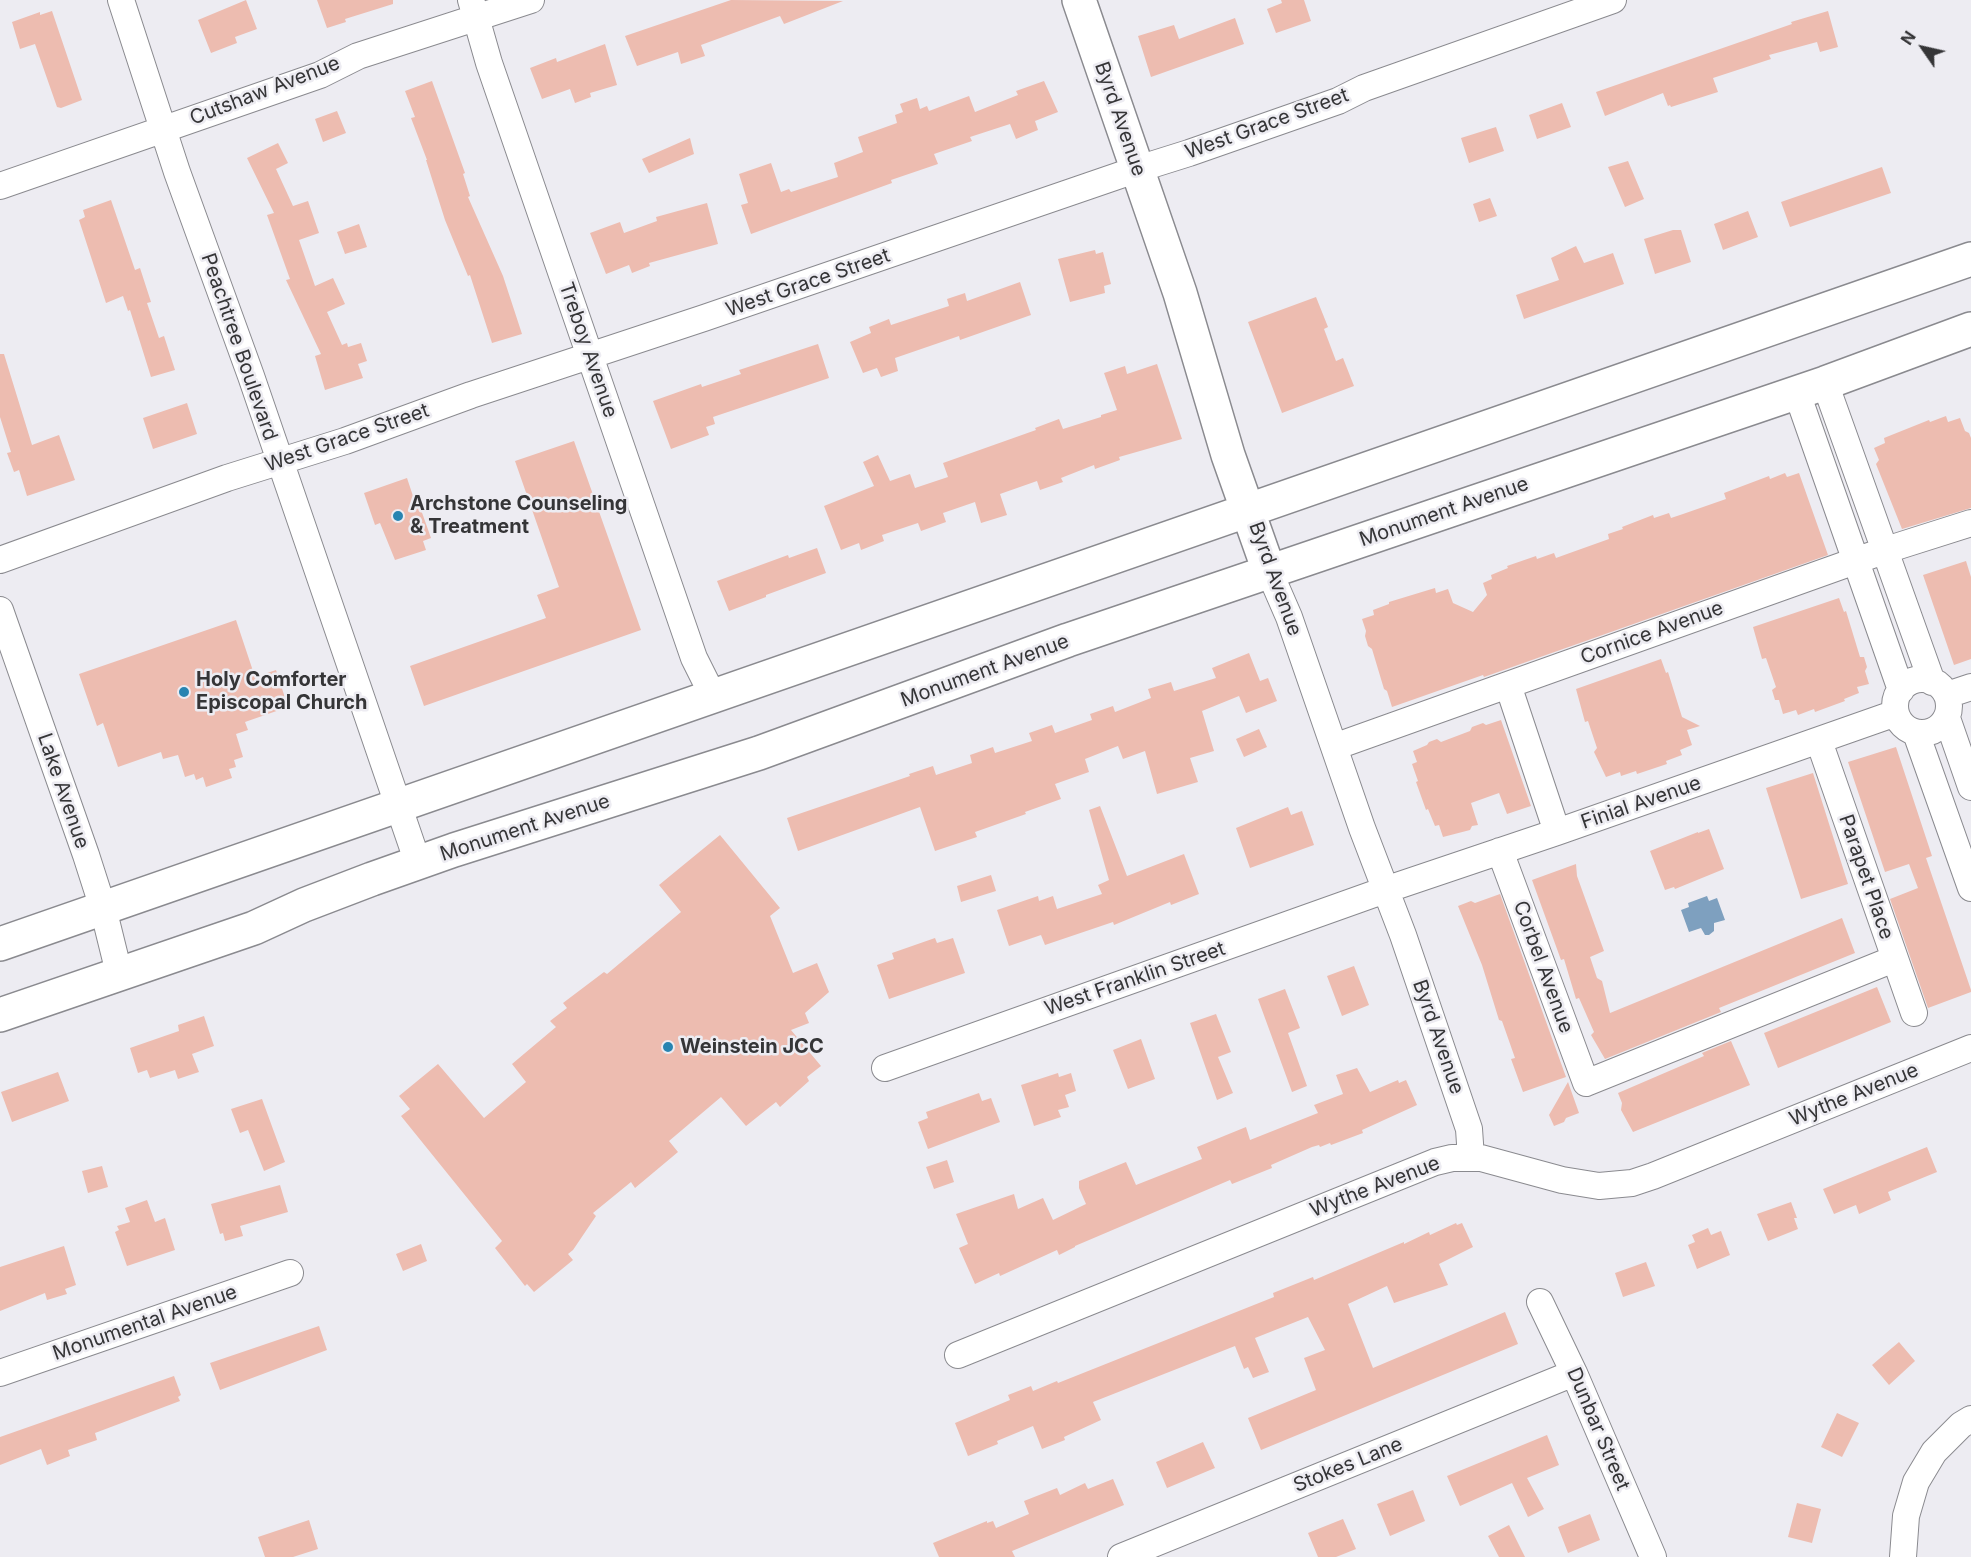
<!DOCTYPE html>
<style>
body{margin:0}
#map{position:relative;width:1971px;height:1557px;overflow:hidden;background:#edecf2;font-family:Inter,sans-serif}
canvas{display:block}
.north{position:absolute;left:1893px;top:18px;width:60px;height:60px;-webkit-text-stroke:4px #edecf2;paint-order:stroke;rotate:304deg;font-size:16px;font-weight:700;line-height:24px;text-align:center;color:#353537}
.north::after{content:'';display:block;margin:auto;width:21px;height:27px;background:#353537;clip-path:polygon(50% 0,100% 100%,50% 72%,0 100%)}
</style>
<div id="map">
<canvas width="1971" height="1557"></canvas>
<div class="north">N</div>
</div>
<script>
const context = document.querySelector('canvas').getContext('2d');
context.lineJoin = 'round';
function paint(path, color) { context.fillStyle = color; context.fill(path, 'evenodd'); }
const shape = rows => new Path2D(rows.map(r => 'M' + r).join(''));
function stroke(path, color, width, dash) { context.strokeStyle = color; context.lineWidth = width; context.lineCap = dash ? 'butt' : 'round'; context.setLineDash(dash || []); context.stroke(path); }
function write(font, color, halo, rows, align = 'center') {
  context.font = font + ' Inter,sans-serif'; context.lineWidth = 5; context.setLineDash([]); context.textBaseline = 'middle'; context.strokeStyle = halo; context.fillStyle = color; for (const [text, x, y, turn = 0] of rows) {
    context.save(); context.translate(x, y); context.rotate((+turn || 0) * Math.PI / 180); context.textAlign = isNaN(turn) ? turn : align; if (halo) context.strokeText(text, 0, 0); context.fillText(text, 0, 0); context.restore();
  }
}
paint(shape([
 [1707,896,1709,901,1717,898,1725,920,1714,923,1714,931,1709,935,1705,935,1701,928,1689,932,1681,910,1689,907,1688,903]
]), '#7ea0bf');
paint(shape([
 [246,0,257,29,235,37,237,43,211,53,198,20],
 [317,0,393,0,393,4,345,19,346,22,327,28],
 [731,0,843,1,784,24,780,16,701,45,705,56,681,64,678,52,637,66,625,36],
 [1281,0,1304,0,1311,21,1276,33,1267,9,1282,3],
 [52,11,82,100,61,108,57,107,35,44,20,49,12,22,40,12,40,15],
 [1828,11,1838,47,1820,52,1817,42,1769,55,1771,59,1713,78,1718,92,1671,107,1670,105,1668,106,1663,93,1605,116,1596,92,1792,24,1791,22],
 [1235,18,1244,44,1151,77,1138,36,1174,25,1179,39],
 [605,44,617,85,590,93,591,97,575,103,570,89,542,99,530,68,556,58,557,62],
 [432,81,465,173,463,174,470,196,468,197,503,276,522,334,492,343,470,275,468,276,445,220,426,160,427,160,411,118,415,117,405,91],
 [1044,81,1058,112,1035,121,1038,130,1016,139,1010,124,970,137,972,141,934,154,938,164,891,180,892,183,751,234,741,205,748,203,739,174,771,163,781,192,789,189,791,192,838,177,834,163,863,152,858,137,897,123,895,115,903,112,900,104,917,98,920,109,927,106,929,111,969,96,975,112,1018,95,1016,91],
 [1562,103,1571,127,1537,139,1529,115],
 [337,111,346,133,323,142,315,119],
 [1496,127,1504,151,1469,163,1461,138],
 [690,138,694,154,649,173,642,159],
 [278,143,288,163,276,169,293,206,308,201,319,233,299,240,315,286,333,278,345,304,327,312,342,345,347,343,348,347,361,343,367,361,358,364,363,378,325,390,315,356,321,354,286,280,290,279,267,215,274,213,247,158],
 [1628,161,1644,199,1625,207,1608,167],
 [1882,167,1891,193,1790,227,1781,202],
 [1490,198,1497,216,1479,222,1473,204],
 [111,200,135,270,140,268,151,302,147,303,159,338,164,336,175,370,151,377,130,310,128,311,123,296,106,303,79,220,85,217,83,210],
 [707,203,718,244,649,263,650,266,632,273,629,265,606,274,590,233,620,222,624,233,657,221,656,217],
 [1748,211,1758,237,1723,250,1714,224],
 [359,224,367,247,345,254,337,232],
 [1673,230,1681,230,1691,262,1655,274,1644,239],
 [1576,246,1584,263,1613,253,1624,284,1524,319,1516,295,1559,280,1551,258],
 [1095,250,1096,254,1103,252,1111,284,1104,286,1105,293,1070,302,1058,259],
 [1020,282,1031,315,960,340,959,336,895,358,898,371,881,377,877,368,863,373,850,342,871,333,869,327,889,319,891,325,949,306,947,299,965,293,967,301],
 [1316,297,1328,327,1324,329,1336,361,1343,358,1354,386,1282,413,1248,322],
 [818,344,829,378,713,417,715,424,706,427,709,435,671,449,653,401,701,384,702,387,741,374,739,370],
 [0,354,4,354,32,445,59,435,75,480,27,496,19,470,14,472,7,453,11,452,0,417],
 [1157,364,1182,439,1119,457,1120,460,1095,469,1094,465,1061,478,1063,482,1040,490,1037,481,1000,494,1007,515,981,523,975,502,943,513,946,522,921,531,918,523,882,535,884,541,861,550,859,543,841,550,824,506,874,486,863,462,878,455,890,481,910,474,915,488,948,477,943,463,1036,430,1035,428,1059,419,1063,429,1101,417,1101,415,1117,410,1104,373,1125,366,1127,374],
 [187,403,197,434,153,449,143,418],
 [1946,416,1948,422,1960,418,1965,431,1969,433,1971,438,1971,508,1902,529,1876,464,1879,460,1874,448,1885,443,1884,438,1929,420,1930,422],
 [574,441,641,630,424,706,410,666,546,618,537,595,559,587,515,461],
 [1785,473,1787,477,1799,473,1828,555,1484,677,1483,675,1392,707,1387,691,1384,689,1372,649,1368,646,1365,636,1366,631,1362,619,1374,615,1373,610,1389,604,1389,602,1435,588,1436,593,1448,589,1453,603,1473,612,1487,595,1483,583,1492,579,1491,575,1508,568,1507,566,1536,556,1537,559,1554,553,1556,558,1567,554,1609,539,1608,534,1623,529,1622,527,1653,515,1654,518,1669,513,1671,518,1683,514,1726,499,1724,493,1769,476,1770,479],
 [407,478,417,508,420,507,431,538,423,541,426,550,395,560,380,523,375,525,364,493],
 [817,548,826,573,766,595,766,597,729,611,717,581,788,555,789,558],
 [1966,561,1971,577,1971,659,1954,665,1923,575],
 [1839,598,1844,612,1846,611,1860,657,1864,657,1867,667,1865,671,1869,684,1857,687,1859,693,1844,699,1845,701,1815,712,1814,709,1798,715,1796,710,1783,714,1779,700,1775,700,1772,690,1776,687,1766,658,1762,659,1753,627],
 [236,620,255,677,276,670,288,707,245,722,248,730,236,734,243,757,234,760,236,767,229,769,232,778,206,787,203,777,196,780,194,774,185,777,178,755,163,759,161,752,118,767,103,723,97,726,79,674],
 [1249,653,1260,681,1268,678,1277,701,1246,713,1239,696,1202,711,1214,751,1190,758,1198,782,1157,794,1145,751,1123,759,1118,746,1085,759,1089,772,1055,784,1061,799,1025,812,1026,814,975,832,977,837,935,851,920,807,798,851,787,818,910,776,909,774,933,766,936,775,972,763,970,755,993,747,995,753,1032,741,1029,733,1052,725,1055,733,1092,720,1090,714,1113,706,1115,712,1151,698,1148,689,1171,682,1174,691,1216,678,1212,668],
 [1661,659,1666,673,1668,672,1682,717,1700,726,1687,730,1692,745,1680,750,1682,755,1666,761,1667,764,1637,774,1636,771,1621,776,1620,772,1606,777,1594,752,1597,748,1588,721,1585,722,1576,689],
 [1501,720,1531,806,1507,814,1499,793,1471,803,1478,825,1472,826,1470,830,1443,837,1439,825,1435,826,1428,809,1426,810,1416,782,1418,781,1412,764,1417,762,1413,751,1427,745,1429,742,1437,739,1441,742,1470,731,1472,727,1483,723,1486,725],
 [1259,729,1267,747,1244,757,1236,739],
 [1896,747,1932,856,1926,858,1971,990,1971,992,1928,1008,1890,899,1918,888,1909,864,1885,872,1848,762],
 [1813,773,1848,884,1801,899,1766,788],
 [1100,806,1127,876,1184,854,1199,894,1171,905,1170,902,1114,925,1113,922,1045,945,1041,935,1009,946,997,910,1038,896,1039,901,1053,896,1057,909,1102,894,1098,885,1109,880,1089,810],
 [1288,807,1291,815,1302,811,1314,845,1250,868,1236,828],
 [1709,829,1724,869,1675,889,1674,887,1665,890,1650,851,1698,832,1698,833],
 [720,835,780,908,770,916,793,973,817,963,829,992,805,1013,809,1023,791,1030,821,1066,807,1077,809,1081,780,1107,776,1102,746,1126,721,1097,669,1141,678,1152,635,1188,631,1182,593,1213,596,1216,573,1250,568,1254,573,1260,534,1292,527,1284,525,1286,495,1248,502,1241,401,1116,410,1109,399,1096,438,1064,484,1118,526,1082,512,1064,556,1027,550,1021,567,1008,563,1003,604,972,607,974,681,912,659,885],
 [1576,864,1577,876,1604,951,1590,957,1597,978,1602,981,1610,1013,1842,918,1855,953,1719,1008,1721,1012,1605,1059,1591,1035,1594,1032,1579,998,1576,999,1564,959,1561,960,1532,880],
 [991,875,996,891,961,902,957,886],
 [1500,894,1566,1077,1523,1092,1511,1059,1515,1058,1502,1021,1499,1020,1482,965,1458,906,1471,901,1475,903],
 [935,938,937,943,953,938,965,973,889,999,877,965,894,959,892,953],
 [1354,966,1369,1005,1342,1016,1327,976],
 [1877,987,1891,1022,1778,1068,1764,1033],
 [1285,989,1300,1028,1288,1033,1307,1086,1292,1092,1258,999],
 [1216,1014,1231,1052,1218,1057,1233,1093,1217,1100,1190,1023],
 [204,1016,214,1046,192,1054,199,1072,178,1079,175,1070,150,1078,147,1070,138,1073,130,1048,179,1031,178,1025],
 [1141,1039,1155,1079,1128,1089,1113,1050],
 [1731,1041,1750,1085,1633,1132,1621,1110,1622,1103,1618,1093,1704,1056,1702,1053,1709,1050],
 [1357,1068,1370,1092,1398,1080,1399,1083,1406,1080,1417,1105,1362,1130,1363,1133,1331,1145,1330,1143,1320,1147,1319,1145,1312,1147,1271,1165,1272,1168,1232,1184,1230,1180,1075,1246,1075,1247,1059,1255,1057,1250,1000,1276,999,1273,975,1284,959,1248,968,1244,956,1214,1014,1194,1018,1209,1043,1198,1053,1220,1086,1204,1079,1188,1079,1181,1126,1162,1136,1185,1202,1159,1197,1147,1246,1127,1250,1140,1318,1113,1314,1105,1343,1094,1336,1075],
 [58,1072,69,1101,12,1122,1,1092],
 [1058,1073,1059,1077,1071,1073,1076,1091,1065,1095,1069,1107,1058,1110,1061,1117,1034,1126,1021,1085],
 [1568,1082,1579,1113,1566,1118,1564,1122,1554,1126,1549,1115],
 [979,1093,982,1101,991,1098,1000,1122,928,1149,918,1122,928,1118,926,1112],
 [262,1099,285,1162,264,1171,248,1130,240,1133,231,1109],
 [1927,1147,1937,1172,1888,1192,1891,1200,1859,1214,1856,1205,1834,1214,1823,1189],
 [947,1160,954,1182,934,1189,926,1167],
 [102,1166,108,1187,88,1193,82,1171],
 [280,1185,288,1212,240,1226,243,1236,225,1241,223,1233,220,1234,211,1204],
 [147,1200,155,1222,165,1218,175,1250,127,1266,115,1232,119,1230,117,1226,130,1222,125,1208],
 [1791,1202,1797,1218,1794,1218,1798,1229,1768,1241,1757,1214],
 [1456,1223,1457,1225,1462,1223,1473,1247,1439,1264,1448,1285,1394,1303,1387,1286,1348,1304,1373,1368,1505,1312,1518,1344,1261,1450,1248,1418,1316,1390,1304,1358,1325,1350,1308,1317,1255,1338,1269,1372,1253,1378,1248,1367,1244,1369,1235,1346,1093,1402,1101,1420,1064,1437,1065,1440,1042,1449,1033,1426,997,1441,998,1444,968,1456,955,1423,1010,1400,1008,1395,1031,1386,1033,1391,1057,1381,1058,1383,1274,1297,1273,1293,1313,1277,1314,1280,1404,1242,1404,1244,1429,1232,1430,1235],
 [1708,1228,1711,1235,1721,1231,1730,1255,1697,1269,1688,1245,1695,1242,1692,1235],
 [421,1244,427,1261,403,1271,396,1254],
 [64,1246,76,1285,65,1289,67,1294,47,1300,45,1293,0,1311,0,1267],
 [1646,1262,1655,1286,1623,1297,1615,1273],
 [319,1326,327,1350,220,1390,210,1363],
 [1899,1342,1915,1361,1889,1385,1872,1365],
 [174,1376,181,1395,178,1397,180,1401,95,1433,97,1440,68,1450,70,1456,47,1465,41,1449,0,1465,0,1437],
 [1837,1413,1859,1423,1842,1457,1821,1447],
 [1547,1435,1559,1465,1527,1478,1544,1509,1528,1517,1512,1483,1460,1506,1447,1476],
 [1203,1442,1215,1468,1167,1488,1156,1462],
 [1113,1479,1124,1505,1012,1551,1015,1557,939,1557,933,1543,987,1521,987,1523,993,1521,996,1528,1029,1514,1024,1501,1057,1488,1060,1495,1085,1483,1088,1489],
 [1413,1490,1425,1521,1390,1536,1377,1504],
 [1797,1503,1821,1509,1812,1543,1788,1537],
 [1590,1514,1600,1540,1568,1553,1558,1527],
 [1343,1519,1356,1549,1336,1557,1318,1557,1308,1533],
 [309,1520,318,1549,293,1557,265,1557,258,1537],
 [1509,1525,1525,1557,1499,1557,1488,1536]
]), '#edbcb0');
const street = shape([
 [121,0,177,172,251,376,418,863],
 [471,0,489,63,694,658,713,696],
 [0,186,320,75,358,56,531,0],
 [1825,383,1932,682],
 [1797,393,1901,690],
 [0,560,227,478,345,441,471,395,704,318,1138,169,1189,153,1338,101,1364,88,1613,0],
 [1269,571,1289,617,1362,828,1403,935,1469,1129,1471,1158],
 [0,610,86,855,103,908,119,973],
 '1895 706a27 27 0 1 1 54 0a27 27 0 1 1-54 0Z',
 [1508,685,1557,832],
 [1947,695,1971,687],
 [1947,718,1971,787],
 [1916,733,1971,888],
 [1819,741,1914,1013],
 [1334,747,1886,550,1971,523],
 [1500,851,1586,1083,1894,959],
 [885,1068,1385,890,1557,832,1896,713],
 [1540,1302,1574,1373,1653,1557],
 [958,1355,1435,1162,1452,1158,1481,1158,1562,1180,1599,1186,1632,1183,1653,1176,1971,1048],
 [0,1373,290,1273],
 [1121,1557,1574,1373],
 [1903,1557,1906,1516,1916,1482,1934,1452,1961,1425,1971,1419]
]);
const secondary = shape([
 [1079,0,1180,293,1228,455,1269,571],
 [0,944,1971,259],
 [0,1015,254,928,304,905,372,879,454,850,759,753,1068,640,1825,383,1971,329]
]);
stroke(street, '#8a8a8f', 28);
stroke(secondary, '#8a8a8f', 36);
stroke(street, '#fff', 26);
stroke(secondary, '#fff', 33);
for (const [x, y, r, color] of [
 [398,516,6,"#2884b1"],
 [184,692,6,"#2884b1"],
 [668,1047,6,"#2884b1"]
]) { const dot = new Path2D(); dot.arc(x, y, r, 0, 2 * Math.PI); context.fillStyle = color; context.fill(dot); stroke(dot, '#edecf2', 2); }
write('20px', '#353537', '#edecf2', [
 ["Cutshaw Avenue",265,91,-21],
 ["Byrd Avenue",1120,119,71],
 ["West Grace Street",1267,124,-20],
 ["West Grace Street",808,283,-19],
 ["Peachtree Boulevard",239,347,71],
 ["Treboy Avenue",588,350,71],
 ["West Grace Street",347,438,-19],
 ["Monument Avenue",1444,512,-19],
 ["Byrd Avenue",1275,579,70],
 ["Cornice Avenue",1652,633,-20],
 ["Monument Avenue",985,671,-20],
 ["Lake Avenue",63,791,71],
 ["Finial Avenue",1641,803,-19],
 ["Monument Avenue",525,828,-18],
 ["Parapet Place",1866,877,71],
 ["Corbel Avenue",1543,967,70],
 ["West Franklin Street",1135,979,-19],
 ["Byrd Avenue",1438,1037,71],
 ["Wythe Avenue",1854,1095,-22],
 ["Wythe Avenue",1375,1187,-21],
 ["Monumental Avenue",145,1323,-19],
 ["Dunbar Street",1598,1429,67],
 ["Stokes Lane",1348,1465,-22]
]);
write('bold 20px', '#353537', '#edecf2', [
 ["Archstone Counseling",410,504],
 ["& Treatment",410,527],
 ["Holy Comforter",196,680],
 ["Episcopal Church",196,703],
 ["Weinstein JCC",680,1047]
], 'left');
</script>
